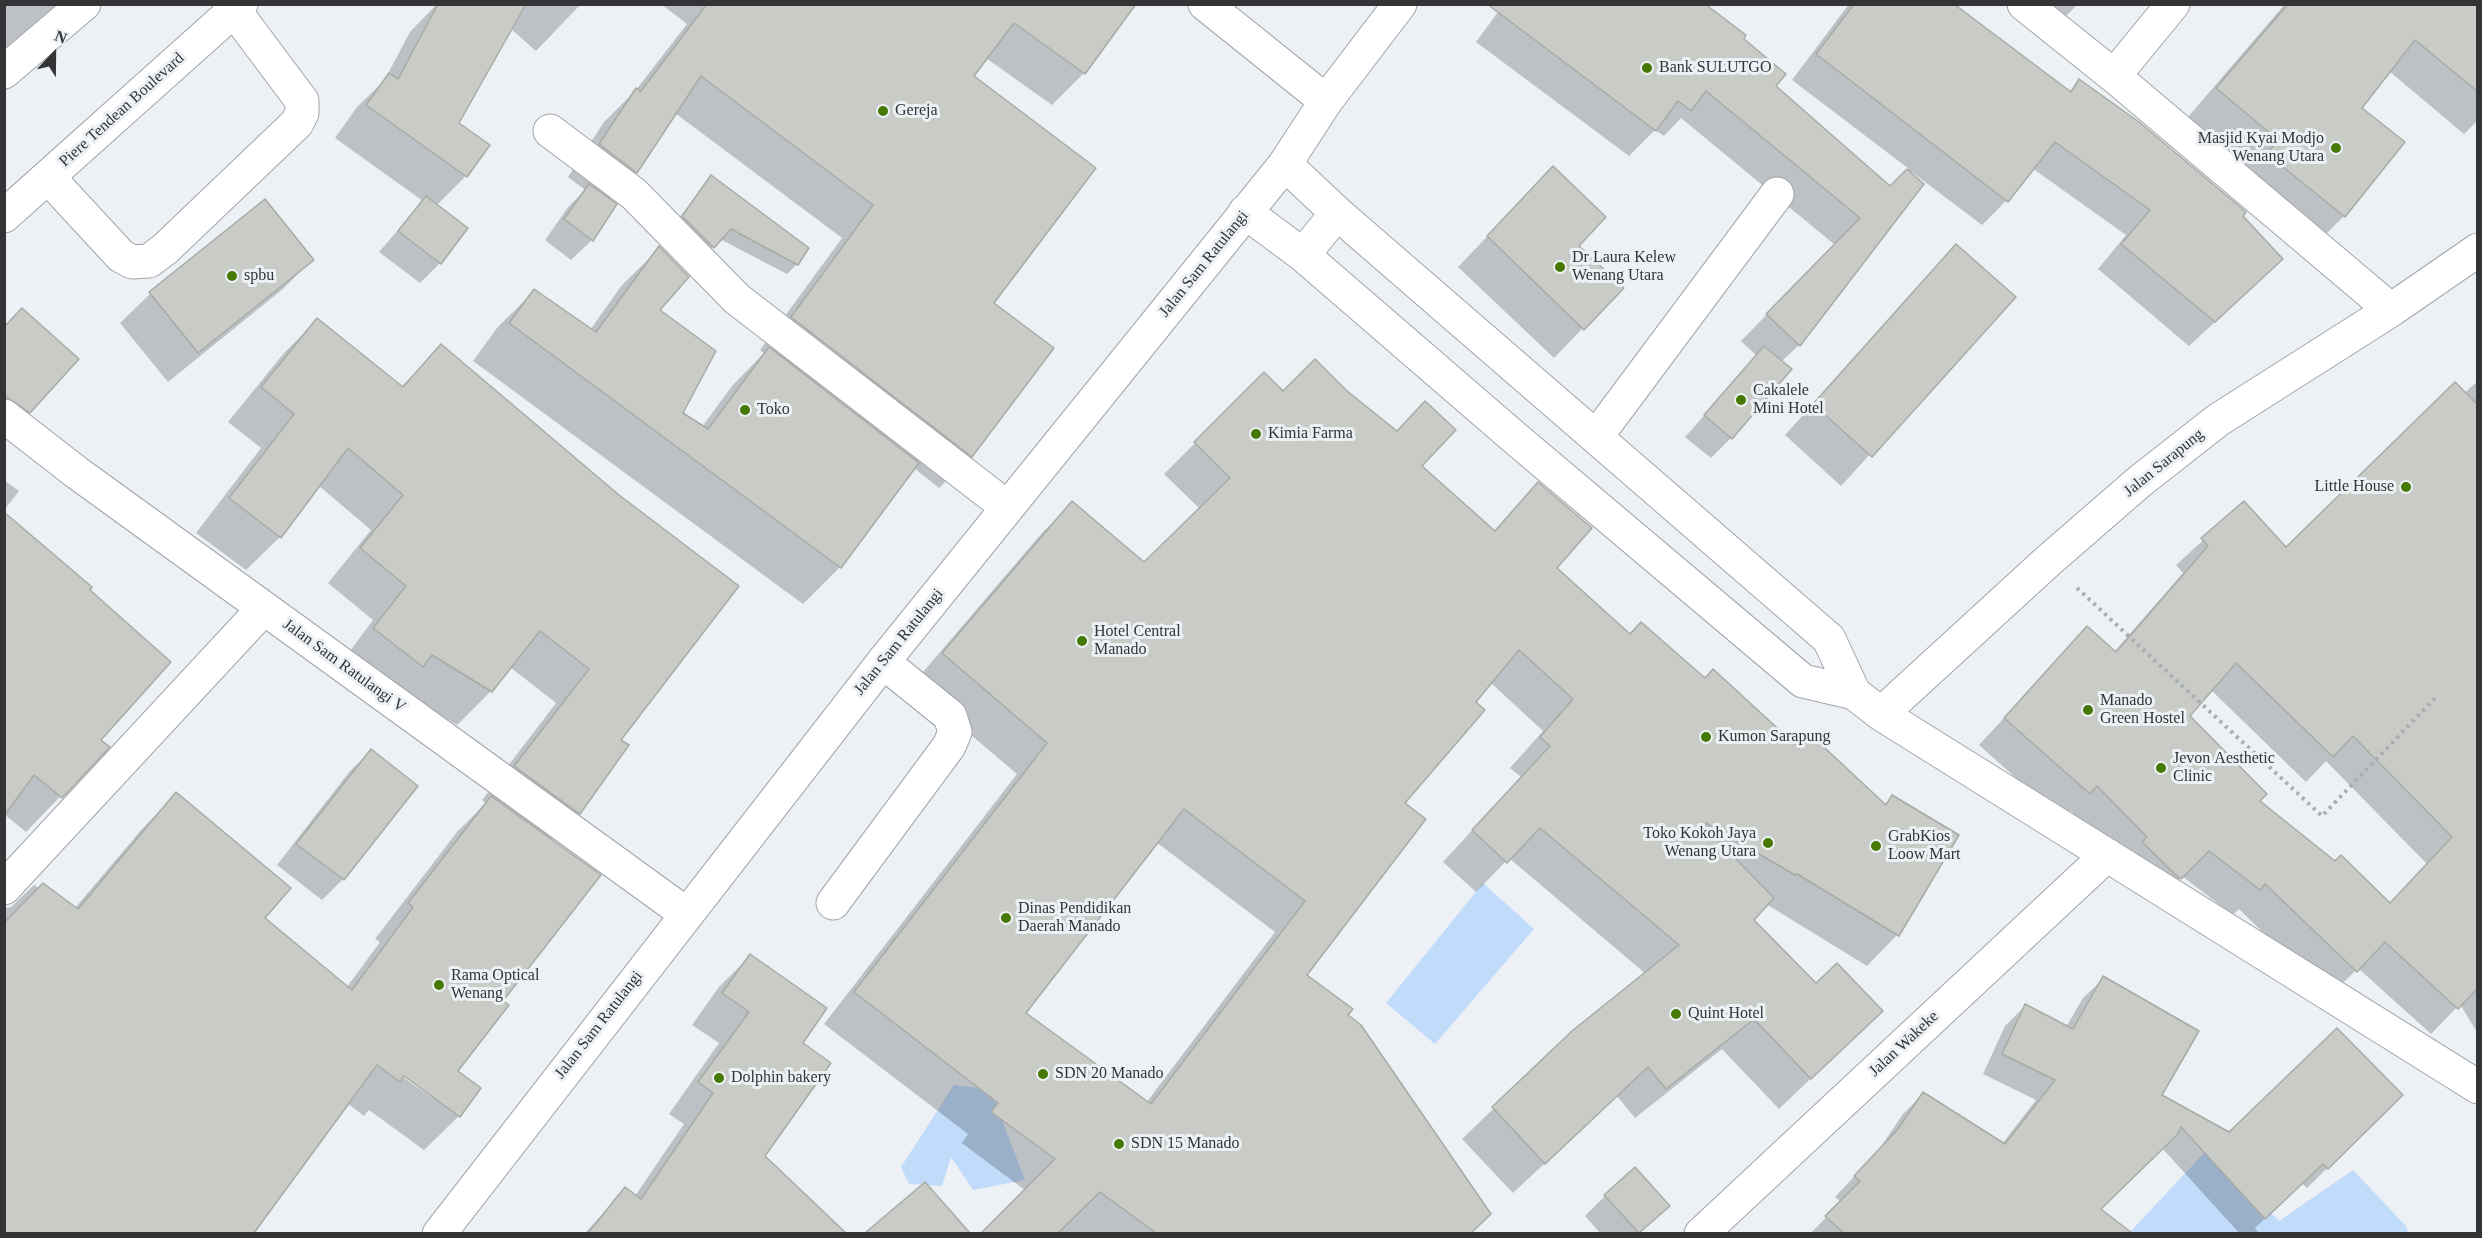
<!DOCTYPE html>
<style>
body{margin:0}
#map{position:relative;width:2482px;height:1238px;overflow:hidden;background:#edf1f5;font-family:"Times New Roman",serif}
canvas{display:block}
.frame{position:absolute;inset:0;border:6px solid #323435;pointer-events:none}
.north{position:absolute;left:24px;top:24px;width:60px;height:60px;-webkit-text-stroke:4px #edf1f5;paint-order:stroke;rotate:22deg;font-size:16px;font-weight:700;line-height:24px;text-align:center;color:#323435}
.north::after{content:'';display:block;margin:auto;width:21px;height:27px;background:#323435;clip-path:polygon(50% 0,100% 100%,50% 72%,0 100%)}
</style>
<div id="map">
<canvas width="2482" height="1238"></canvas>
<div class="frame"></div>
<div class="north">N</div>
</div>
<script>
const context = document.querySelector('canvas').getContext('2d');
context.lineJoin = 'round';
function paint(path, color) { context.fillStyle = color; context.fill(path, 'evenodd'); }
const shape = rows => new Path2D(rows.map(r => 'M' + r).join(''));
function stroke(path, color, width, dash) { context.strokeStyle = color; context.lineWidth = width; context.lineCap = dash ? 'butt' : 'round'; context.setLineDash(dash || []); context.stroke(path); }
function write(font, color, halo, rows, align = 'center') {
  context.font = font + ' "Times New Roman",serif'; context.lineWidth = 6; context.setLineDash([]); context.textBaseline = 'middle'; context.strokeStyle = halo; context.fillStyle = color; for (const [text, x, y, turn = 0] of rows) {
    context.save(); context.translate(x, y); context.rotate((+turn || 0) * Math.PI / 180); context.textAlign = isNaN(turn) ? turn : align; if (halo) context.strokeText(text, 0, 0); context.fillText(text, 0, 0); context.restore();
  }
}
paint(shape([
 [1483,883,1534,929,1435,1044,1386,1003],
 [954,1085,990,1089,1025,1180,973,1190,951,1157,942,1186,909,1184,901,1167],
 [2209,1148,2279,1221,2353,1170,2406,1226,2408,1233,2128,1234]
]), '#c1dbfa');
paint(shape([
 [4,4,58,4,4,50],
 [437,4,581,4,536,51,510,28,457,123,466,176,436,206,440,263,420,283,379,252,423,201,335,138,357,107,384,81,410,32],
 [661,4,1126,4,1131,8,1084,73,1052,105,986,58,971,77,992,303,971,456,939,488,914,468,840,567,803,604,473,361,497,328,534,291,590,330,622,285,659,249,658,310,681,414,702,427,732,386,764,353,760,350,842,238,675,113,636,172,608,200,592,240,571,260,545,240,569,206,585,190,568,177,604,122,636,90,687,24],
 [1504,4,1741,39,1774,86,1890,188,1909,169,1792,80,1849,4,1951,4,2069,92,2079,81,2241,216,2256,284,2189,346,2098,269,2126,235,2032,168,2006,201,1982,225,1912,172,1911,174,1922,184,1799,345,1781,362,1731,438,1711,458,1685,437,1757,356,1741,341,1835,245,1681,118,1664,136,1655,130,1629,156,1476,42],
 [2009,4,2078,4,2048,34],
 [2285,4,2478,4,2478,120,2464,134,2389,71,2360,108,2344,216,2316,244,2188,117],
 [711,177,797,264,787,274,720,239,703,257,673,226],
 [1524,198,1577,246,1583,328,1554,358,1458,267],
 [265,201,312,260,283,289,168,382,120,323,150,294],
 [1956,246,2014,297,1841,486,1785,435],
 [317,320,401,387,441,346,618,496,619,740,579,813,551,841,501,1001,455,1071,459,1116,424,1150,369,1110,364,1116,347,1103,252,1234,4,1234,4,908,11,907,34,885,75,908,142,829,176,794,263,919,347,987,380,942,375,939,457,832,486,803,482,800,556,703,510,667,491,691,457,725,399,689,341,663,373,620,328,583,371,530,318,485,280,537,246,570,196,533,261,448,228,422,284,353],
 [399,1071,433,1095,431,1097,397,1073],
 [4,327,29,412,9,432,4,429],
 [1264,374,1283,393,1420,466,1493,532,1538,484,1555,568,1629,636,1704,680,1799,749,1884,805,1892,797,1897,935,1867,966,1766,904,1751,920,1850,1041,1779,1109,1722,1049,1635,1118,1617,1096,1513,1193,1462,1139,1573,1032,1646,974,1509,858,1476,892,1443,862,1521,777,1510,768,1543,731,1490,682,1403,804,1305,975,1346,1016,1489,1214,1470,1234,983,1234,1026,1191,962,1143,968,1134,824,1024,1017,774,912,685,1041,534,1072,503,1144,564,1200,509,1164,474],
 [1156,842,1275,932,1146,1103,1024,1013],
 [2478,381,2478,1034,2460,1004,2431,1034,2358,968,2329,997,2239,909,2233,915,2182,876,2154,905,2152,903,2117,869,2121,863,2071,811,2062,819,1979,745,2087,628,2114,652,2183,573,2176,565,2244,503,2285,549],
 [2211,690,2306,782,2326,761,2427,864,2389,905,2258,801,2188,716],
 [4,480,19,491,4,510],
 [88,590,99,740,108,747,26,832,4,814],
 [371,751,416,787,343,879,322,900,277,865,350,771],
 [750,956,801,1043,763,1156,844,1234,584,1234,626,1189,635,1196,684,1124,669,1114,719,1043,692,1025,719,987],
 [2104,978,2160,1095,2230,1134,2401,1095,2307,1188,2302,1183,2255,1228,2259,1234,2240,1234,2162,1148,2099,1209,2130,1234,1810,1234,1841,1202,1835,1197,1878,1151,1903,1114,1923,1094,2002,1144,2036,1100,1983,1074,2005,1026,2025,1006,2066,1027,2083,998],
 [925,1184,968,1234,867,1234],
 [1605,1196,1668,1206,1639,1234,1601,1234,1585,1216]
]), '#0003');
const building = shape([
 [438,4,526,4,459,123,490,145,467,177,366,105,389,73,398,79,438,4],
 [707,4,1136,4,1085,74,1014,23,974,76,1096,168,994,303,1054,348,972,457,791,317,873,205,701,76,637,173,599,144,636,88,641,91,707,4],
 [1487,4,1705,4,1746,35,1744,39,1786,74,1776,86,1890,186,1907,169,1924,184,1800,346,1766,314,1860,218,1706,91,1691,111,1678,101,1656,131,1487,4],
 [1854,4,1954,4,2071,92,2079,79,2139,122,2246,212,2243,216,2283,259,2215,322,2121,244,2150,210,2055,142,2008,202,1816,54,1854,4],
 [2288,4,2478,4,2478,92,2415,40,2362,108,2405,142,2345,217,2267,154,2278,140,2216,88,2288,4],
 [1553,166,1606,217,1579,246,1624,288,1584,330,1487,236,1553,166],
 [711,175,809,248,798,265,731,229,714,248,682,216,711,175],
 [589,184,617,204,593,241,564,219,589,184],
 [426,196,468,228,441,264,398,231,426,196],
 [265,199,314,260,198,353,149,292,265,199],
 [1956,244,2016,297,1872,457,1813,404,1956,244],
 [659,246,689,277,660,310,716,351,683,413,708,429,769,347,919,463,841,568,509,323,534,289,596,332,659,246],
 [22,308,79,359,30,413,4,395,4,327,22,308],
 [317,318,403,387,441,344,619,495,739,586,621,740,629,745,580,814,514,766,589,669,540,631,492,692,432,655,423,667,373,628,406,586,360,548,403,495,348,448,281,538,229,498,294,414,261,387,317,318],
 [1764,346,1792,369,1732,439,1704,415,1764,346],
 [1315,359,1347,391,1397,431,1425,401,1456,430,1422,466,1495,531,1538,482,1592,528,1557,568,1630,634,1641,622,1705,678,1713,669,1799,748,1811,735,1886,805,1892,795,1959,835,1899,936,1797,874,1795,875,1706,823,1704,826,1774,898,1754,920,1816,983,1837,963,1883,1011,1811,1079,1754,1019,1666,1089,1648,1067,1545,1164,1492,1107,1572,1031,1679,945,1540,828,1507,863,1472,830,1550,746,1540,737,1573,699,1519,650,1476,702,1485,710,1405,803,1426,819,1307,975,1353,1009,1348,1015,1361,1025,1491,1214,1471,1233,1156,1233,1100,1192,1058,1233,981,1233,1055,1159,991,1112,998,1103,854,992,1047,743,942,653,1072,501,1144,562,1230,478,1194,442,1264,372,1283,391,1315,359],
 [1184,809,1305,901,1151,1104,1026,1013,1184,809],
 [2455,382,2478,405,2478,988,2458,1009,2385,942,2357,972,2265,884,2260,890,2209,851,2181,879,2178,877,2142,842,2147,837,2097,786,2090,794,2004,718,2087,626,2116,652,2208,546,2201,538,2244,501,2286,547,2455,382],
 [2236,663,2333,757,2353,736,2452,837,2390,903,2341,855,2335,861,2260,801,2267,794,2190,716,2236,663],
 [4,512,92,587,90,590,171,662,101,740,110,747,62,798,34,775,4,816,4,512],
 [371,749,418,786,344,880,296,844,371,749],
 [176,792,291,888,265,918,352,990,413,907,408,903,491,796,601,875,503,1001,509,1005,458,1071,481,1088,460,1117,404,1076,400,1082,377,1065,254,1233,4,1233,4,923,43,883,78,909,176,792],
 [750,954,827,1008,803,1043,831,1063,765,1156,846,1233,588,1233,625,1187,641,1199,713,1093,698,1082,749,1012,722,993,750,954],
 [2103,976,2199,1031,2162,1095,2229,1132,2337,1028,2403,1095,2328,1169,2323,1164,2265,1219,2181,1127,2177,1135,2101,1209,2132,1233,1844,1233,1825,1216,1860,1181,1854,1176,1898,1129,1923,1092,2005,1144,2055,1080,2002,1054,2025,1004,2073,1029,2103,976],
 [1635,1167,1670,1206,1639,1233,1604,1195,1635,1167],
 [925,1182,970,1233,865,1233,925,1182]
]);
paint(building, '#c8cbc6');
stroke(building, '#a7aaa5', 1.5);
const minor = shape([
 [1205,4,1326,101],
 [2024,4,2114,76,2391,310],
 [4,72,84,4],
 [2114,76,2173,4],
 [550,131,634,194,737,299,1007,507],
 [1285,164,1337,213,1829,639,1854,693],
 [48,177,121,256,132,262,149,261,165,249,297,123,302,113,302,101,234,10],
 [1245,212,1303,255,1515,438,1803,681,1854,693,1881,714,2478,1087],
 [1303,255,1337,213],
 [4,416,76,472,685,913],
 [1596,437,1777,194],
 [1881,714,2048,561,2139,482,2218,420,2391,310,2478,250],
 [4,888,264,608],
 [833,903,949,746,955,732,950,716,883,662],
 [1701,1234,2107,855]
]);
const major = shape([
 [439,1234,883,662,1285,164,1326,101,1400,4]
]);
const highway = shape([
 [4,216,241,4]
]);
stroke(minor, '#a1a5a9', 35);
stroke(major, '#a1a5a9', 35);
stroke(highway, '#a1a5a9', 35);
stroke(shape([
 [2077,588,2322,816,2436,697]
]), '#aaadb0', 4, [3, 4.5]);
stroke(minor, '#fff', 33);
stroke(major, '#fff', 33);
stroke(highway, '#fff', 33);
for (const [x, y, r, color] of [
 [1647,68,6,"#467904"],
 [883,111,6,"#467904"],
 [2336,148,6,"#467904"],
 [1560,267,6,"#467904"],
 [232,276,6,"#467904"],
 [1741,400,6,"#467904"],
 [745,410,6,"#467904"],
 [1256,434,6,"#467904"],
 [2406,487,6,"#467904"],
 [1082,641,6,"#467904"],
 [2088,710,6,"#467904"],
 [1706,737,6,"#467904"],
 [2161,768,6,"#467904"],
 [1768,843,6,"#467904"],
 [1876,846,6,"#467904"],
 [1006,918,6,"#467904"],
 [439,985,6,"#467904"],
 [1676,1014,6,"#467904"],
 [1043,1074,6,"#467904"],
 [719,1078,6,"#467904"],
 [1119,1144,6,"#467904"]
]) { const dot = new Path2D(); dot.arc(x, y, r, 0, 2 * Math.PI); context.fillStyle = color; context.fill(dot); stroke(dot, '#edf1f5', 2); }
write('16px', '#323435', '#edf1f5', [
 ["Bank SULUTGO",1659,68],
 ["Gereja",895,111],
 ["Masjid Kyai Modjo",2324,139,"right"],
 ["Wenang Utara",2324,157,"right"],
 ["Dr Laura Kelew",1572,258],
 ["Wenang Utara",1572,276],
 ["spbu",244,276],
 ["Cakalele",1753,391],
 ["Mini Hotel",1753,409],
 ["Toko",757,410],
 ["Kimia Farma",1268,434],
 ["Little House",2394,487,"right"],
 ["Hotel Central",1094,632],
 ["Manado",1094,650],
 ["Manado",2100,701],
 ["Green Hostel",2100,719],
 ["Kumon Sarapung",1718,737],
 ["Jevon Aesthetic",2173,759],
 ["Clinic",2173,777],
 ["Toko Kokoh Jaya",1756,834,"right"],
 ["Wenang Utara",1756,852,"right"],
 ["GrabKios",1888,837],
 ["Loow Mart",1888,855],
 ["Dinas Pendidikan",1018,909],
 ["Daerah Manado",1018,927],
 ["Rama Optical",451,976],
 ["Wenang",451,994],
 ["Quint Hotel",1688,1014],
 ["SDN 20 Manado",1055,1074],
 ["Dolphin bakery",731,1078],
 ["SDN 15 Manado",1131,1144]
], 'left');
write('16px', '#323435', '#edf1f5', [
 ["Piere Tendean Boulevard",122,110,-42],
 ["Jalan Sam Ratulangi",1204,264,-51],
 ["Jalan Sarapung",2164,463,-39],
 ["Jalan Sam Ratulangi",899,642,-51],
 ["Jalan Sam Ratulangi V",344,666,36],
 ["Jalan Sam Ratulangi",599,1025,-52],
 ["Jalan Wakeke",1904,1044,-43]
]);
</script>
